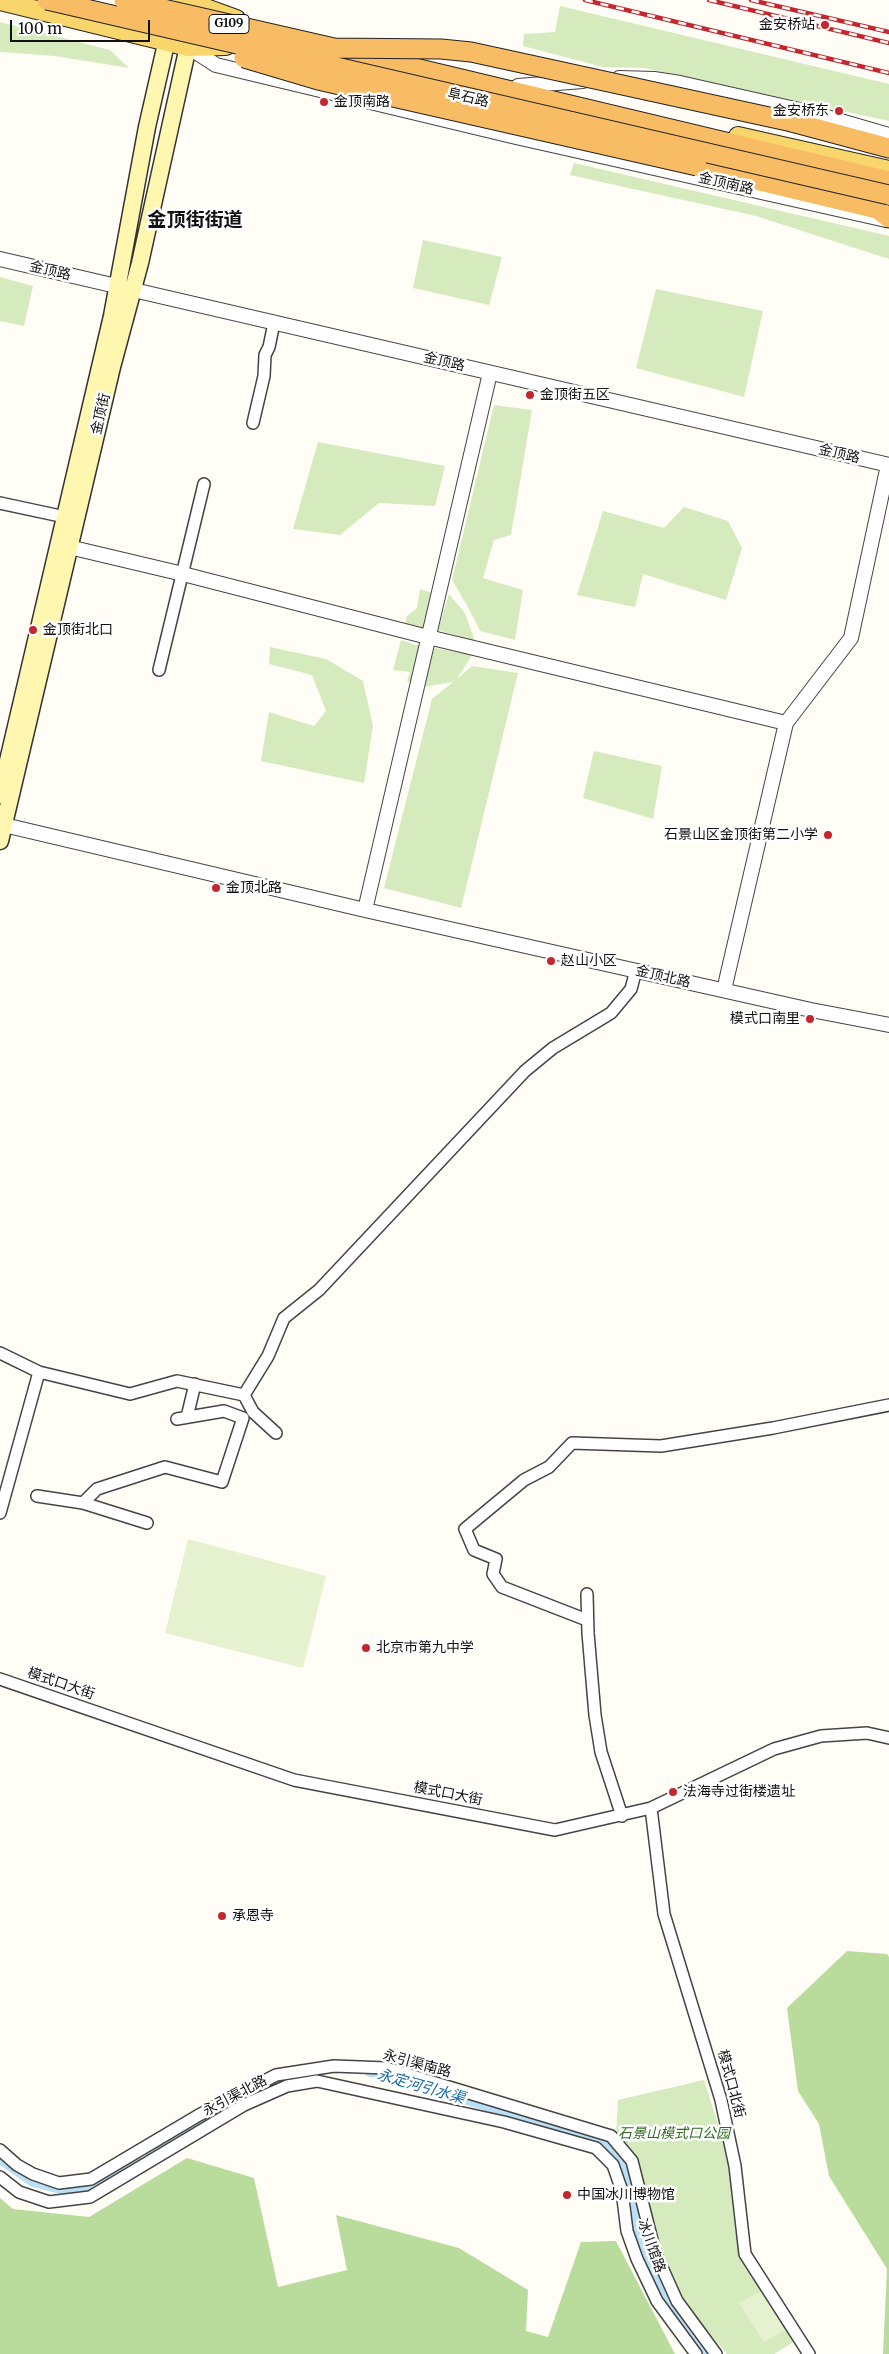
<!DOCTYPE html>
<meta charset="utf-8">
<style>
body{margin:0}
#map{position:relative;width:889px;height:2354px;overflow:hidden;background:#fffdf5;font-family:Merriweather,serif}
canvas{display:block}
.scale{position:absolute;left:10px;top:20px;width:140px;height:22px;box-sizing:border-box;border:2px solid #111;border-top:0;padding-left:6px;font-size:15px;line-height:18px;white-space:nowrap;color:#111;-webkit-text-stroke:4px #fff;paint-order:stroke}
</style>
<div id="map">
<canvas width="889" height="2354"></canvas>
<div class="scale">100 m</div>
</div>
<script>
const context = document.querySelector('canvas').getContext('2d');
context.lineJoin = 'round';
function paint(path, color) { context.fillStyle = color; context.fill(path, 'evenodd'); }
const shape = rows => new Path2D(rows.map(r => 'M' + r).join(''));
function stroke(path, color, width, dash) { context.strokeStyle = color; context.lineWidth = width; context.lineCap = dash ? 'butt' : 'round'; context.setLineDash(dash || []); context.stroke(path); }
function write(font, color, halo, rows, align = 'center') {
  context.font = font + ' Merriweather,"Noto Sans SC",serif'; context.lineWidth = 5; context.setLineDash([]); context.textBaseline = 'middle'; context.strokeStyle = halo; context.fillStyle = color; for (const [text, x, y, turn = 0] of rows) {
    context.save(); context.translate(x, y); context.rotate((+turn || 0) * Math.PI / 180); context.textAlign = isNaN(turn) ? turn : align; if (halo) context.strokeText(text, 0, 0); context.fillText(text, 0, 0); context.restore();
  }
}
paint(shape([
 [560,6,889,84,889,121,644,68,603,67,523,46,524,34,555,32],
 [0,22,110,50,129,68,55,56,0,52],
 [574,163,889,236,889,259,756,216,570,175],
 [423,240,502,257,489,305,413,288],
 [0,277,33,286,24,326,0,321],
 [656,289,763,311,744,397,636,368],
 [494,405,532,410,511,535,494,540,483,578,523,590,515,640,480,631,469,609,452,580],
 [318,442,445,466,435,506,379,503,340,535,293,529],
 [684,507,728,521,742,548,726,600,643,574,635,607,577,595,603,511,664,528],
 [420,589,433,593,425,630,404,628,407,616,417,608],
 [449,594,465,613,475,641,438,630],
 [401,640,420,646,411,683,407,681,410,672,393,670],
 [270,647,326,659,363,681,373,726,364,783,261,761,269,712,314,726,326,711,312,675,269,664],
 [434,648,472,655,457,679,472,666,518,673,461,908,384,888,432,699,453,682,424,687],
 [594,751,662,766,653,819,583,798],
 [704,2080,727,2153,735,2230,743,2256,797,2340,774,2354,727,2354,681,2300,658,2249,648,2195,637,2161,616,2135,618,2100]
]), '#d5ebbd');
paint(shape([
 [847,1951,887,1954,889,1957,889,2354,883,2354,887,2269,829,2176,819,2124,798,2091,787,2008],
 [187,2158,254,2178,278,2287,347,2270,336,2215,459,2248,528,2290,526,2331,548,2337,581,2242,616,2241,675,2354,0,2354,0,2198,13,2209,89,2217]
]), '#b9dc9c');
paint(shape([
 [188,1539,326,1576,303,1668,165,1633],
 [761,2291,785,2330,764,2342,739,2303]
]), '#e6f2cf');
stroke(shape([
 [370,2072,379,2073,607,2143,626,2168,642,2251,669,2307,704,2354],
 [257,2088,301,2076],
 [151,2154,245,2096],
 [0,2159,33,2182,61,2189,83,2188,139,2162]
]), '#b9e0f7', 10);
const minor = shape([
 [253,423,264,376,265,355,269,347,274,323],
 [0,503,65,517],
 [159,670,204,484],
 [0,1353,39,1372,130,1394,177,1381,244,1395],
 [244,1395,268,1356,284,1318,319,1290,525,1071,553,1048,611,1013,631,989,636,970],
 [244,1395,253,1412,276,1433],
 [187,1417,195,1384],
 [37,1496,83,1503,147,1523],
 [83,1503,97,1489,165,1467,222,1482,243,1418,224,1411,177,1419],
 [0,1513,39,1372],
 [587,1594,588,1633,595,1715,601,1752,622,1816],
 [587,1620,502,1587,493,1574,496,1559,474,1550,465,1529,524,1480,549,1467,572,1443,661,1446,773,1428,889,1405],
 [0,1679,294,1780,555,1830,651,1808,774,1749,821,1736,867,1733,889,1738],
 [651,1808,664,1914,721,2100,735,2166,745,2254,809,2354],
 [0,2150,17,2165,33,2174,59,2183,91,2179,199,2115,276,2075,334,2066,386,2068,611,2136,632,2161,655,2252,677,2301,716,2354],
 [0,2177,19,2192,49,2202,90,2197,244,2105,287,2086,317,2081,504,2122,596,2148,613,2165,622,2191,627,2231,637,2259,657,2301,696,2354]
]);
const tertiary = shape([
 [188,47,216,65,516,137,886,220],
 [619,78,654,79,680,83,813,113,889,135],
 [518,86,583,81],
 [0,259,889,465],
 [69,547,183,574,428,637,786,723],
 [0,824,365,910,811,1010,889,1025],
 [365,910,490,373],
 [724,990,786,723,851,638,888,465]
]);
const secondary = shape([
 [0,795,112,316,147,127,176,0],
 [0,841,112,367,140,263,191,33]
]);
const primary = shape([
 [184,0,236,19],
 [0,1,188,47,226,46],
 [738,136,889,170]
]);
const trunk = shape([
 [348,52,889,181],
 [792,122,889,148],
 [697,166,877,209,889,218]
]);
stroke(minor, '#444', 14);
stroke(tertiary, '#444', 16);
stroke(secondary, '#333', 19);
stroke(primary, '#222', 20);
stroke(trunk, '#222', 21);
stroke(minor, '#fff', 11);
stroke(tertiary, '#fff', 14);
stroke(secondary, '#fff6b0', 16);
stroke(primary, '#f9d66b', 18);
stroke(trunk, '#f7bc64', 19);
const rail = shape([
 [585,0,889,73],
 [709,0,889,43],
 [751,0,889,32]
]);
stroke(rail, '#c4262e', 4.5);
stroke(rail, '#fff', 2.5, [8]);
const trunkBridge = shape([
 [47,0,889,195],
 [124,0,334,48,441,49,471,52,792,122],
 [244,58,318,80,697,166]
]);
stroke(trunkBridge, '#222', 21, []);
stroke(trunkBridge, '#f7bc64', 19);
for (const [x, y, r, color] of [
 [825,25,5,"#c4262e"],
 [324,102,5,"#c4262e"],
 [839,111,5,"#c4262e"],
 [530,395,5,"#c4262e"],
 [33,630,5,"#c4262e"],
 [828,835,5,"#c4262e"],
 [216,888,5,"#c4262e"],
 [551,961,5,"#c4262e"],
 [810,1019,5,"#c4262e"],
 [366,1648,5,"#c4262e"],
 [673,1792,5,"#c4262e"],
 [222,1916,5,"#c4262e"],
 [567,2195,5,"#c4262e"]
]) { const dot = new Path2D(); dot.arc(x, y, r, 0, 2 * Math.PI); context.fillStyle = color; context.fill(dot); stroke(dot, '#fff', 2); }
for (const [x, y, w] of [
 [229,24,40]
]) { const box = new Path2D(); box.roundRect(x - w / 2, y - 9.5, w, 19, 4); context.fillStyle = '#fff'; context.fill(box); stroke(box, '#111', 1); }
write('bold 12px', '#111', null, [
 ["G109",229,24]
]);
write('14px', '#111', '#fff', [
 ["金安桥站",815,25,"right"],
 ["金顶南路",334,102],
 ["金安桥东",829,111,"right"],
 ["金顶街五区",540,395],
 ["金顶街北口",43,630],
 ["石景山区金顶街第二小学",818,835,"right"],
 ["金顶北路",226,888],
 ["赵山小区",561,961],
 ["模式口南里",800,1019,"right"],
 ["北京市第九中学",376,1648],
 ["法海寺过街楼遗址",683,1792],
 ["承恩寺",232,1916],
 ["中国冰川博物馆",577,2195]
], 'left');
write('14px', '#111', '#fff', [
 ["阜石路",468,98,13],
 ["金顶南路",726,184,13],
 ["金顶路",50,271,13],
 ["金顶路",444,362,13],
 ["金顶街",101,414,-77],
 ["金顶路",839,454,13],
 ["金顶北路",663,977,13],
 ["模式口大街",61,1684,19],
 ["模式口大街",448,1794,11],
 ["永引渠南路",417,2064,15],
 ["模式口北街",731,2084,75],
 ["永引渠北路",235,2096,-28],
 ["冰川馆路",651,2246,70]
]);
write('italic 14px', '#2f6b1f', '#fff', [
 ["石景山模式口公园",674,2134]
]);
write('italic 15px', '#1768a6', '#fff', [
 ["永定河引水渠",421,2087,16]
]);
write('bold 19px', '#111', '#fff', [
 ["金顶街街道",195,221]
]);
</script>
